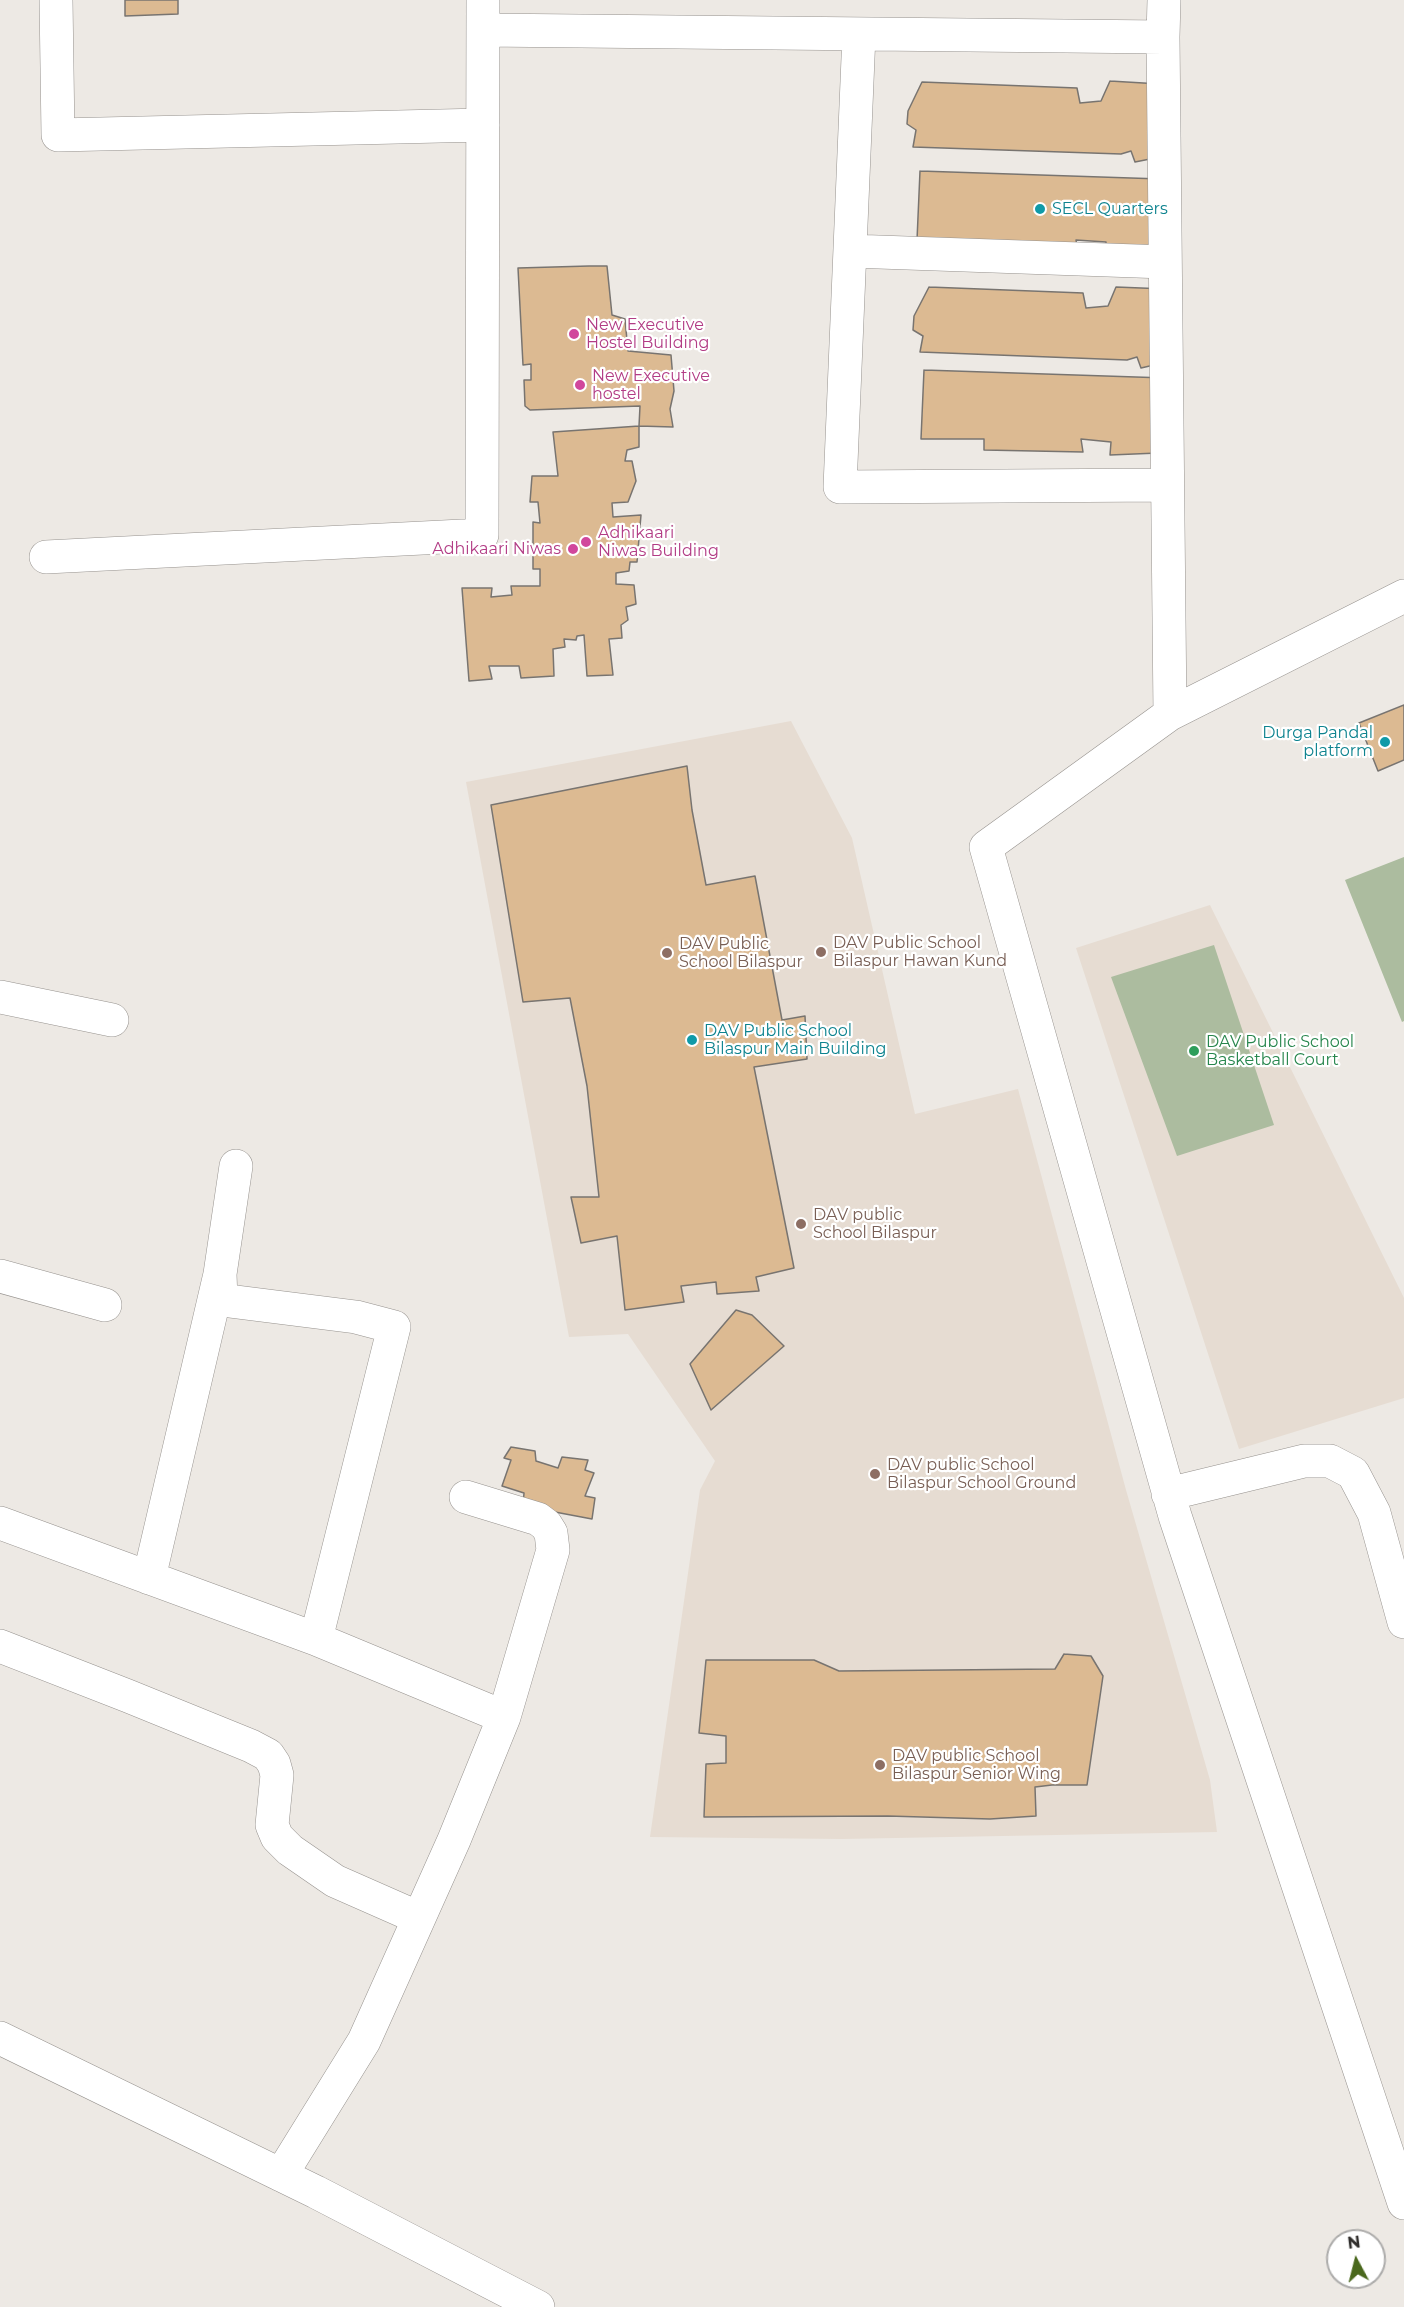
<!DOCTYPE html>
<style>
body{margin:0}
#map{position:relative;width:1404px;height:2307px;overflow:hidden;background:#ede9e4;font-family:Montserrat,sans-serif}
canvas{display:block}
.north{position:absolute;left:1326px;top:2229px;width:60px;height:60px;box-sizing:border-box;background:#fff;border:2px solid #adacab;border-radius:50%;rotate:353deg;font-size:16px;font-weight:700;line-height:24px;text-align:center;color:#312f2d}
.north::after{content:'';display:block;margin:auto;width:21px;height:27px;background:#4a681d;clip-path:polygon(50% 0,100% 100%,50% 72%,0 100%)}
</style>
<div id="map">
<canvas width="1404" height="2307"></canvas>
<div class="north">N</div>
</div>
<script>
const context = document.querySelector('canvas').getContext('2d');
context.lineJoin = 'round';
function paint(path, color) { context.fillStyle = color; context.fill(path, 'evenodd'); }
const shape = rows => new Path2D(rows.map(r => 'M' + r).join(''));
function stroke(path, color, width, dash) { context.strokeStyle = color; context.lineWidth = width; context.lineCap = dash ? 'butt' : 'round'; context.setLineDash(dash || []); context.stroke(path); }
function write(font, color, halo, rows, align = 'center') {
  context.font = font + ' Montserrat,sans-serif'; context.lineWidth = 4.5; context.setLineDash([]); context.textBaseline = 'middle'; context.strokeStyle = halo; context.fillStyle = color; for (const [text, x, y, turn = 0] of rows) {
    context.save(); context.translate(x, y); context.rotate((+turn || 0) * Math.PI / 180); context.textAlign = isNaN(turn) ? turn : align; if (halo) context.strokeText(text, 0, 0); context.fillText(text, 0, 0); context.restore();
  }
}
paint(shape([
 [791,721,852,838,915,1114,1018,1089,1126,1490,1210,1780,1217,1832,842,1839,650,1837,700,1490,715,1461,628,1334,569,1337,466,782],
 [1210,905,1404,1298,1404,1398,1239,1449,1076,948]
]), '#e6dcd2');
paint(shape([
 [1404,857,1404,1021,1402,1022,1345,880],
 [1214,945,1274,1125,1177,1156,1111,977]
]), '#acbc9f');
const building = shape([
 [125,0,178,0,178,14,125,16,125,0],
 [1110,81,1160,84,1160,157,1135,162,1131,151,1121,154,913,147,916,130,907,124,908,111,922,82,1077,88,1080,103,1101,101,1110,81],
 [920,171,1161,179,1165,258,1105,257,1106,242,1076,240,1078,253,917,240,920,171],
 [589,266,607,266,612,315,625,319,628,351,671,355,674,391,670,409,673,427,639,426,640,406,530,410,525,406,524,380,531,380,531,364,523,365,518,268,589,266],
 [929,287,1083,293,1086,308,1108,306,1116,287,1166,289,1167,362,1141,368,1137,357,1127,360,920,352,923,336,913,330,914,316,929,287],
 [924,370,1166,378,1158,453,1110,455,1111,442,1081,439,1083,452,984,450,984,439,921,439,924,370],
 [639,426,639,447,627,450,625,461,632,461,636,481,628,502,612,503,613,517,641,515,637,562,630,562,629,571,616,573,616,584,634,585,636,604,626,607,628,620,621,625,622,638,609,639,613,675,587,676,584,635,577,636,576,640,564,639,565,647,553,649,554,676,521,678,519,666,489,666,492,679,469,681,462,588,492,588,491,597,512,595,511,586,540,586,540,569,533,569,533,522,540,523,538,502,530,502,532,476,558,476,553,432,639,426],
 [1404,705,1404,760,1378,771,1359,723,1404,705],
 [687,766,692,810,706,885,755,876,782,1020,805,1016,807,1059,754,1067,794,1268,756,1277,759,1291,717,1294,716,1282,681,1286,684,1302,625,1310,617,1236,581,1243,571,1197,599,1197,587,1086,570,998,523,1002,491,805,687,766],
 [736,1310,752,1315,784,1346,711,1410,690,1364,736,1310],
 [511,1447,535,1451,536,1461,558,1468,562,1457,588,1460,585,1470,594,1473,585,1496,595,1498,592,1519,523,1506,524,1493,502,1486,511,1460,504,1458,511,1447],
 [1064,1654,1091,1656,1103,1676,1087,1785,1052,1785,1035,1787,1036,1816,990,1819,888,1816,704,1817,706,1764,726,1763,726,1736,699,1733,706,1660,814,1660,839,1671,1055,1669,1064,1654]
]);
paint(building, '#dcba92');
stroke(building, '#787470', 1.5);
const minor = shape([
 [56,0,58,135,483,125],
 [483,30,1163,37,1170,714],
 [859,34,840,487,1167,485],
 [1163,37,1164,0],
 [850,251,1165,262],
 [46,557,482,535,483,0],
 [1404,596,1170,714,986,847,1175,1516,1404,2203],
 [0,997,112,1020],
 [220,1274,221,1300,356,1317,394,1327,316,1639],
 [0,1276,105,1305],
 [1168,1494,1304,1461,1330,1461,1353,1473,1374,1513,1404,1622],
 [0,1523,316,1639,504,1717],
 [149,1578,220,1274,236,1166],
 [0,1646,128,1696,251,1746,268,1755,274,1764,277,1775,272,1825,277,1837,290,1850,335,1881,419,1918],
 [0,2038,316,2192,538,2307],
 [281,2175,364,2041,454,1840,504,1717,553,1550,551,1533,546,1525,538,1519,466,1497]
]);
stroke(minor, '#96928e', 34);
stroke(minor, '#fff', 33);
for (const [x, y, r, color] of [
 [1040,209,6,"#0f9aa8"],
 [574,334,6,"#d1479c"],
 [580,385,6,"#d1479c"],
 [586,542,6,"#d1479c"],
 [573,549,6,"#d1479c"],
 [1385,742,6,"#0f9aa8"],
 [821,952,6,"#8d6e63"],
 [667,953,6,"#8d6e63"],
 [692,1040,6,"#0f9aa8"],
 [1194,1051,6,"#2e9e5b"],
 [801,1224,6,"#8d6e63"],
 [875,1474,6,"#8d6e63"],
 [880,1765,6,"#8d6e63"]
]) { const dot = new Path2D(); dot.arc(x, y, r, 0, 2 * Math.PI); context.fillStyle = color; context.fill(dot); stroke(dot, '#fff', 2); }
write('16px', '#0d838f', '#fff', [
 ["SECL Quarters",1052,209],
 ["Durga Pandal",1373,733,"right"],
 ["platform",1373,751,"right"],
 ["DAV Public School",704,1031],
 ["Bilaspur Main Building",704,1049]
], 'left');
write('16px', '#b23c85', '#fff', [
 ["New Executive",586,325],
 ["Hostel Building",586,343],
 ["New Executive",592,376],
 ["hostel",592,394],
 ["Adhikaari",598,533],
 ["Niwas Building",598,551],
 ["Adhikaari Niwas",561,549,"right"]
], 'left');
write('16px', '#785e54', '#fff', [
 ["DAV Public School",833,943],
 ["Bilaspur Hawan Kund",833,961],
 ["DAV Public",679,944],
 ["School Bilaspur",679,962],
 ["DAV public",813,1215],
 ["School Bilaspur",813,1233],
 ["DAV public School",887,1465],
 ["Bilaspur School Ground",887,1483],
 ["DAV public School",892,1756],
 ["Bilaspur Senior Wing",892,1774]
], 'left');
write('16px', '#27864d', '#fff', [
 ["DAV Public School",1206,1042],
 ["Basketball Court",1206,1060]
], 'left');
</script>
